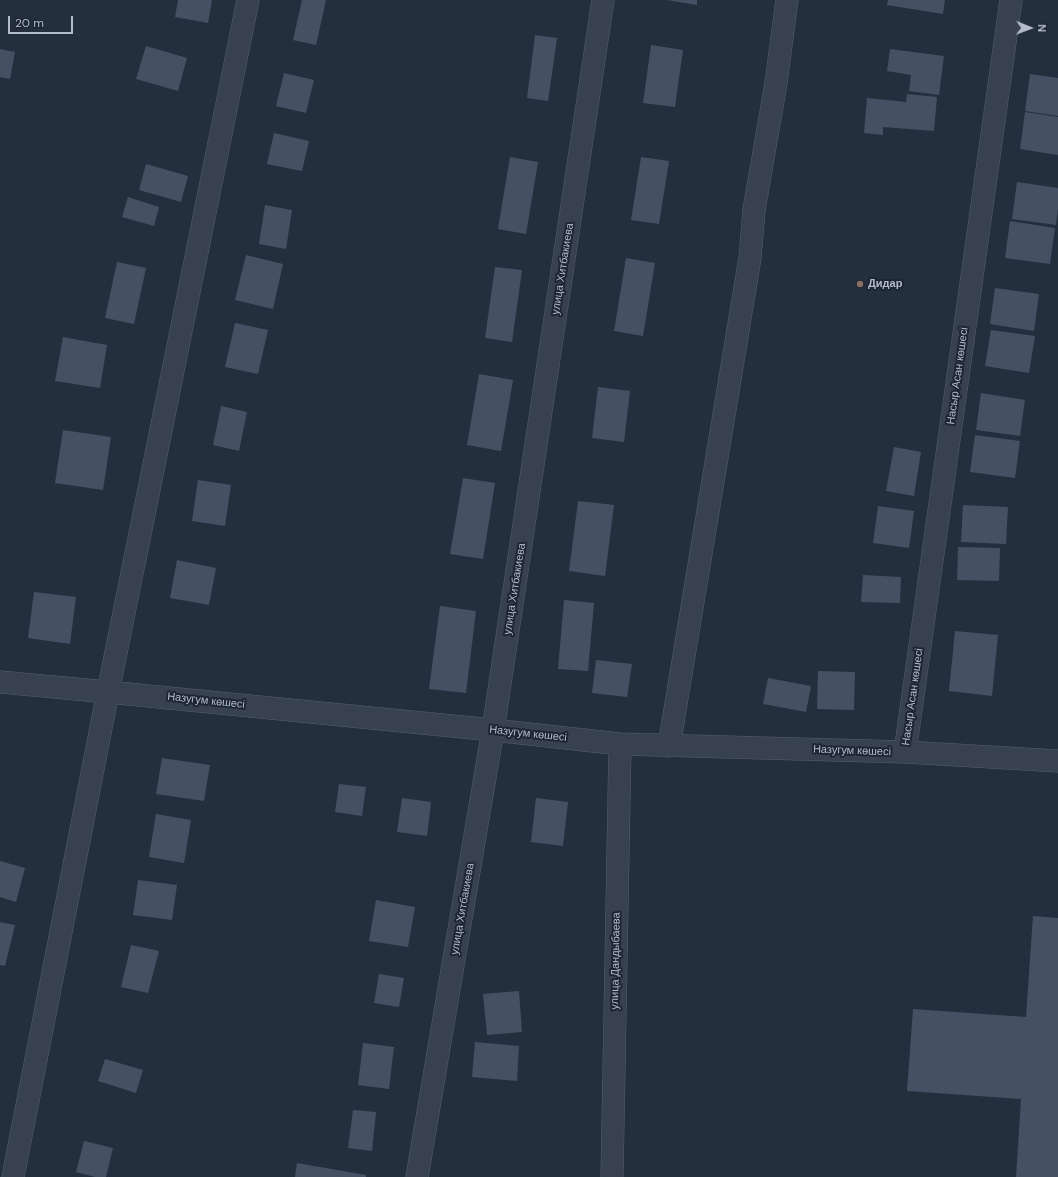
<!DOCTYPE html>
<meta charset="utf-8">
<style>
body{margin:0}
#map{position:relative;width:1058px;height:1177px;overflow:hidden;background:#242f3e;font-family:"DM Sans",sans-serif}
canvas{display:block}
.north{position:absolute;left:1010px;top:8px;width:40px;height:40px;-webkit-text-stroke:3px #1d2633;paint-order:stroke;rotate:91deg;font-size:11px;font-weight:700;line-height:16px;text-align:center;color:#b4bcc9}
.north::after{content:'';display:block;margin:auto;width:14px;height:18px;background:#b4bcc9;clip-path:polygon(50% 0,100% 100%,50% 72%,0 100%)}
.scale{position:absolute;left:8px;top:16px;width:65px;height:18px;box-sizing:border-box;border:2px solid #b4bcc9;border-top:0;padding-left:5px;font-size:12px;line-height:14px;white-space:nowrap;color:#b4bcc9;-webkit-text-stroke:3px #1d2633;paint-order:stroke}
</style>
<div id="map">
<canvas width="1058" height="1177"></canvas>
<div class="north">N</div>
<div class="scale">20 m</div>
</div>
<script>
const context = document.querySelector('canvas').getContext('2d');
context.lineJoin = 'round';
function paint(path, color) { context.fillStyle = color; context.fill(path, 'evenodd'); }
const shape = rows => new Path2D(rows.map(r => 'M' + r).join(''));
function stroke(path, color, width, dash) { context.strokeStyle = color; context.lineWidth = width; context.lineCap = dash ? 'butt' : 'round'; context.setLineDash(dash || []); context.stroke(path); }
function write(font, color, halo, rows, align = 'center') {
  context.font = font + ' "DM Sans",sans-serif'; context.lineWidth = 4; context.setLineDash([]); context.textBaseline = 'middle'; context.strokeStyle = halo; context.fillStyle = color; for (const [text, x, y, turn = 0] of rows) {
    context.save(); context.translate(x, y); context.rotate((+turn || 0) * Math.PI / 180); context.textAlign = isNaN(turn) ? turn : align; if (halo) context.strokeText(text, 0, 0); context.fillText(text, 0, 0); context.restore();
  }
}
paint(shape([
 [178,0,212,0,208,23,175,17],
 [302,0,326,0,316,45,293,40],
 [667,0,697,0,697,5],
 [888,0,945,0,943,14,887,5],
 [535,35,557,38,548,101,527,98],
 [651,45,683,50,675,107,643,103],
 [146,46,187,58,178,91,136,79],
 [0,49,15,52,10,79,0,77],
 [890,49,944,56,939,95,909,91,911,75,887,71],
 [284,73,314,80,306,113,276,106],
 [1030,74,1058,78,1058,116,1025,111],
 [907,94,937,97,934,131,883,127,883,135,864,133,867,98,906,102],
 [1025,112,1058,117,1058,155,1020,149],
 [274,133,309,141,302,171,267,164],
 [510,157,538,162,526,234,498,229],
 [641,157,669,161,659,224,631,220],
 [146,164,188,176,181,202,139,190],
 [1017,182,1058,188,1058,208,1056,225,1012,219],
 [128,197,159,207,154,226,122,217],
 [265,205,292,210,286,249,259,244],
 [1010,221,1055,228,1050,264,1005,258],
 [246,255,283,264,273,309,235,300],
 [626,258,655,263,643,336,614,331],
 [117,262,146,268,134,324,105,318],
 [495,267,522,270,512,342,485,338],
 [995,288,1039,294,1034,331,990,324],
 [235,323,268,330,258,374,225,367],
 [991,330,1035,336,1029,373,985,366],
 [63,337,107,345,100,388,55,381],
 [479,374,513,380,501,451,467,445],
 [598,387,630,391,624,442,592,438],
 [981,393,1025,400,1020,436,976,430],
 [221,406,247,412,239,451,213,445],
 [63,430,111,437,103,490,55,483],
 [975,435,1020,441,1015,478,970,472],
 [894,447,921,452,914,496,886,491],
 [463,478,495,483,483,559,450,554],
 [198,480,231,485,225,526,192,521],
 [578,501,614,505,605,576,569,571],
 [963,505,1008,507,1006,544,961,542],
 [878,506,914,511,909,548,873,543],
 [958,547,1000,548,999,581,957,580],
 [177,560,216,568,209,605,170,598],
 [863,575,901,577,900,603,861,602],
 [34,592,76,597,70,644,28,638],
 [564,600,594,603,588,671,558,669],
 [440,606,476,611,466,693,429,689],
 [955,631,998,635,992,696,949,691],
 [596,660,632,664,627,697,592,693],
 [818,671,855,672,854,710,817,709],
 [768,678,811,686,806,712,763,704],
 [162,758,210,765,204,801,156,794],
 [339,784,366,787,362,816,335,812],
 [402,798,431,802,427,836,397,832],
 [536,798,568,802,563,846,531,842],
 [156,814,191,820,184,863,149,857],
 [0,861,25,868,16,902,0,897],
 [138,880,177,885,172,920,133,915],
 [376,900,415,907,408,947,369,941],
 [1033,916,1058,918,1058,1177,1016,1177,1021,1099,907,1091,913,1009,1026,1017],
 [0,922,15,925,5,966,0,965],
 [131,945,159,951,148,993,121,987],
 [379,974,404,978,399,1007,374,1003],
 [519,991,522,1032,487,1035,483,994],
 [475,1042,519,1046,517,1081,472,1077],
 [363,1043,394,1047,389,1089,358,1085],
 [105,1059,143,1070,136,1093,98,1081],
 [353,1110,376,1112,372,1151,348,1148],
 [84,1141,113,1148,106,1177,95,1177,76,1172],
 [297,1163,366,1175,366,1177,295,1177]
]), '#455162');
const minor = shape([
 [0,682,108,692,493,730,620,744,905,752,1058,761],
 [669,746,750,258,754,210,776,83,787,0],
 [905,752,1011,0],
 [13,1177,108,692,248,0],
 [417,1177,493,730,603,0],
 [612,1177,620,744]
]);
stroke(minor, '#565f6c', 23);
stroke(minor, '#38414e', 22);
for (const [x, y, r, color] of [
 [860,284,4,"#8d6e63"]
]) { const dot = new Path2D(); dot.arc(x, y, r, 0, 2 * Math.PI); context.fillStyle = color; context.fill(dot); stroke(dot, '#1d2633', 1.5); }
write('11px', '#b4bcc9', '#1d2633', [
 ["улица Хитбакиева",563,269,-81],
 ["Насыр Асан көшесі",958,376,-82],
 ["улица Хитбакиева",515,589,-81],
 ["Насыр Асан көшесі",913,697,-82],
 ["Назугум көшесі",206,701,6],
 ["Назугум көшесі",528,734,6],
 ["Назугум көшесі",852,751,2],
 ["улица Хитбакиева",463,909,-80],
 ["улица Дандыбаева",616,961,-89]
]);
write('bold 11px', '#b4bcc9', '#1d2633', [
 ["Дидар",868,284]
], 'left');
</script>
